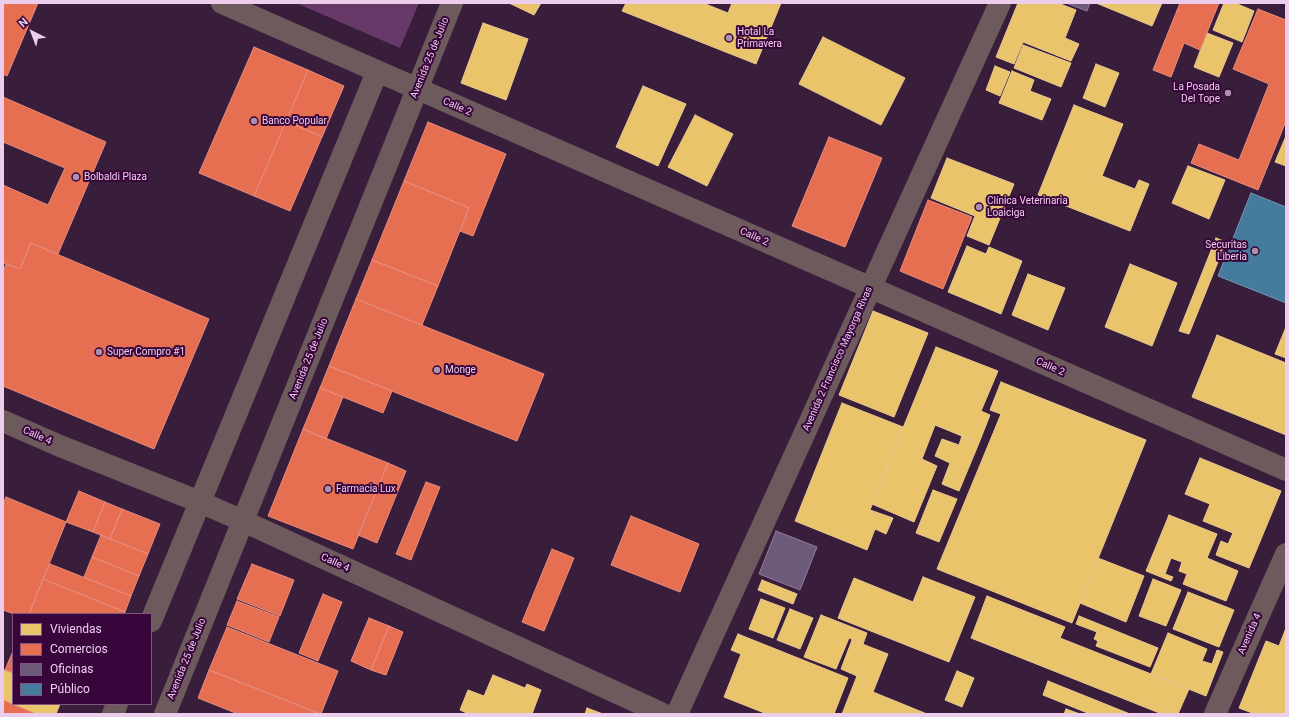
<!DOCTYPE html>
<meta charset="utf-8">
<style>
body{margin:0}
#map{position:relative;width:1289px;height:717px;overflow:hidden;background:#381e3a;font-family:Roboto,sans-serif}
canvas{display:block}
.frame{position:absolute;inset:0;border:4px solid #ecceec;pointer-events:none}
.legend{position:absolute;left:12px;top:613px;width:140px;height:92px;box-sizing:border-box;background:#38063b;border:1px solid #805682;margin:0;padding:5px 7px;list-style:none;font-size:12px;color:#ecceec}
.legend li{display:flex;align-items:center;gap:8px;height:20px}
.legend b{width:20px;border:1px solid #805682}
.north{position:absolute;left:12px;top:12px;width:40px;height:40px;-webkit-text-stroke:3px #38063b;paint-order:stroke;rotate:318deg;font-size:11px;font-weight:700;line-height:16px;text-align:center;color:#ecceec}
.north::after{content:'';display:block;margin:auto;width:14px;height:18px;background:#ecceec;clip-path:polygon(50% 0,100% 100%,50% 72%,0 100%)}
</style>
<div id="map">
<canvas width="1289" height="717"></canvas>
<div class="frame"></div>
<ul class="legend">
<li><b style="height:11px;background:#e9c46a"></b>Viviendas</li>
<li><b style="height:11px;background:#e76f51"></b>Comercios</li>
<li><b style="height:11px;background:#6d597a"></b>Oficinas</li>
<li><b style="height:11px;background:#457b9d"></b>Público</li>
</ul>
<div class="north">N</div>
</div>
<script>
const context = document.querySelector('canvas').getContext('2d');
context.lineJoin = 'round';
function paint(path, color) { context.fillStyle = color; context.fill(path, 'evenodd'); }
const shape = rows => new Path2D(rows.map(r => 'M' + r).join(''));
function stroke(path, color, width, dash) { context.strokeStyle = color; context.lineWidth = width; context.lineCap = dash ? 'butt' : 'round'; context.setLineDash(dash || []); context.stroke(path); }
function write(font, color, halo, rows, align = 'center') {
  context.font = font + ' Roboto,sans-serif'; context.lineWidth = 4; context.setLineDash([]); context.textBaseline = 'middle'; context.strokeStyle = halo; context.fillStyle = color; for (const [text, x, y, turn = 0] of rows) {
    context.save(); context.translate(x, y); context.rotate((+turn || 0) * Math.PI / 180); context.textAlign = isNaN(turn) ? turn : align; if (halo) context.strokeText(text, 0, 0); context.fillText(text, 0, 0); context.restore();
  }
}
paint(shape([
 [296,3,419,3,400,48]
]), '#673969');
const homes = shape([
 [509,3,541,3,534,15,509,3],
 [626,3,703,3,728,13,732,3,781,3,756,64,622,11,626,3],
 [1018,3,1058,3,1076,10,1065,38,1079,44,1071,61,1023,42,1014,64,996,57,1018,3],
 [1096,3,1162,3,1152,26,1096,3],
 [1224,3,1235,3,1254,11,1242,42,1213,30,1224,3],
 [483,23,528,39,506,100,461,83,483,23],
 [1207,33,1233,43,1219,77,1194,67,1207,33],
 [823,37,905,78,881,125,799,84,823,37],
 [1023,45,1071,63,1061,87,1014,68,1023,45],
 [1096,64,1119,73,1105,107,1083,98,1096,64],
 [995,66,1010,72,1000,96,986,90,995,66],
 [1012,71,1034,80,1030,91,1051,99,1042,120,999,103,1012,71],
 [643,86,686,104,658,166,616,147,643,86],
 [1074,105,1123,124,1102,176,1135,189,1139,180,1149,184,1130,231,1038,195,1074,105],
 [695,115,733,134,707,186,668,167,695,115],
 [1286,136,1286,166,1275,162,1286,136],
 [947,158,1014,184,989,245,967,236,975,216,931,198,947,158],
 [1188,166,1225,180,1209,219,1172,203,1188,166],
 [1216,238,1226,242,1189,334,1179,331,1216,238],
 [967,246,986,254,989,247,1022,261,1001,314,948,292,967,246],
 [1130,264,1177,283,1152,346,1105,327,1130,264],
 [1028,274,1065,288,1048,330,1012,315,1028,274],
 [873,311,928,333,894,417,839,395,873,311],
 [1286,327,1286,358,1275,354,1286,327],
 [1217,335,1286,363,1286,435,1192,397,1217,335],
 [936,347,998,371,981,411,990,415,979,443,935,425,922,459,937,466,914,522,872,504,936,347],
 [1001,382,1146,440,1072,623,937,569,1001,414,990,410,1001,382],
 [842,403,903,427,870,510,893,518,886,534,875,529,867,550,795,521,842,403],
 [962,436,979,443,959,491,942,484,950,463,935,456,942,439,959,445,962,436],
 [1200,458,1281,491,1249,568,1216,555,1221,541,1228,544,1233,533,1203,521,1210,504,1185,494,1200,458],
 [933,490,957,499,939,542,916,533,933,490],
 [1169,515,1217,534,1207,558,1238,571,1226,601,1183,584,1187,574,1179,571,1182,562,1171,558,1165,574,1173,577,1171,581,1146,571,1169,515],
 [1098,558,1144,576,1126,622,1080,603,1098,558],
 [923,577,975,597,949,662,838,618,854,578,913,602,923,577],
 [1153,579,1181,590,1166,626,1139,616,1153,579],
 [762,580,797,594,793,604,758,590,762,580],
 [1188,592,1234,610,1219,647,1173,629,1188,592],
 [987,596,1065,627,1060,638,1189,689,1178,714,1162,714,971,638,987,596],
 [761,599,785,608,773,638,749,629,761,599],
 [790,609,813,618,800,649,777,640,790,609],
 [821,615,867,633,863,644,849,638,836,669,804,657,821,615],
 [1079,616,1158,648,1150,667,1096,646,1098,641,1094,639,1097,632,1076,624,1079,616],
 [1286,628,1286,714,1255,714,1239,708,1266,641,1279,646,1286,628],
 [1168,633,1207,649,1202,661,1212,664,1217,650,1223,652,1206,696,1151,674,1168,633],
 [738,634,848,678,834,714,767,714,724,697,741,654,731,650,738,634],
 [852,640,888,654,873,692,927,714,842,714,857,676,841,669,852,640],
 [5,670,13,673,13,704,60,704,56,714,36,714,3,700,3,675,5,670],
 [957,671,974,678,962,707,945,700,957,671],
 [493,675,525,688,527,684,541,690,532,714,469,714,460,710,468,690,484,696,493,675],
 [1048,681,1130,714,1090,714,1043,695,1048,681],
 [587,708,603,714,585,714,587,708],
 [1066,709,1080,714,1064,714,1066,709]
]);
paint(homes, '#e9c46a');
stroke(homes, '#eac791', 1);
const shops = shape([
 [3,3,38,3,7,76,3,74,3,3],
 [1180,3,1219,3,1200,50,1184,43,1171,77,1153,70,1180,3],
 [1258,9,1286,20,1286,121,1258,190,1191,163,1199,144,1239,160,1269,84,1233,69,1258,9],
 [254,47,308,70,254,196,199,173,254,47],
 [308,70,344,86,322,137,286,121,308,70],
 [3,97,106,142,58,254,31,243,20,269,3,263,3,185,48,205,65,168,3,142,3,97],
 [286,121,322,137,290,211,254,196,286,121],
 [428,122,506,154,473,236,460,231,469,208,404,181,428,122],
 [829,137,882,158,845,247,792,226,829,137],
 [404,181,469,208,438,286,372,260,404,181],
 [928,200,972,217,943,289,900,271,928,200],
 [31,243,209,319,154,449,3,386,3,272,6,264,20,269,31,243],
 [372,260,438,286,422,325,356,299,372,260],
 [356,299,544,374,517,441,329,366,356,299],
 [329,366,392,391,383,413,320,388,329,366],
 [320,388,343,397,326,439,303,429,320,388],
 [303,429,388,463,353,549,268,516,303,429],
 [388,463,406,471,377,543,358,535,388,463],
 [426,482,440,487,411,560,396,554,426,482],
 [79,491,105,502,93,532,66,522,79,491],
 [6,497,66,522,29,614,14,614,3,610,3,504,6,497],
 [105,502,122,509,110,539,93,532,105,502],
 [122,509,160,524,148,554,110,539,122,509],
 [631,516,699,544,680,592,611,565,631,516],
 [101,535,148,554,139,576,92,557,101,535],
 [552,549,574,558,544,631,522,622,552,549],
 [92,557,139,576,131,596,84,577,92,557],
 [50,564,131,596,125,612,43,579,50,564],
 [252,564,294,580,280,616,237,599,252,564],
 [43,579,125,612,124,614,29,614,43,579],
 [323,594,342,602,318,661,299,653,323,594],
 [237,601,279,617,269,642,227,625,237,601],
 [369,618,389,626,371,670,351,661,369,618],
 [389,626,403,632,386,675,371,670,389,626],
 [227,627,338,671,321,714,209,670,227,627],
 [13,651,13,673,5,670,13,651],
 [209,670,320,714,238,714,198,698,209,670],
 [3,700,36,714,3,714,3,700]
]);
paint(shops, '#e76f51');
stroke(shops, '#e88c80', 1);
const offices = shape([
 [1066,3,1090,3,1087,11,1066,3],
 [776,531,817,547,800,590,759,574,776,531]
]);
paint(offices, '#6d597a');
stroke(offices, '#937c9c', 1);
const public = shape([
 [1251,193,1286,207,1286,303,1218,276,1251,193]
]);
paint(public, '#457b9d');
stroke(public, '#7794b5', 1);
stroke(shape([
 [222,3,1286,470],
 [3,421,60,446,200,502,243,521,663,714],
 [151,621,377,72],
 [113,714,117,704],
 [165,714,452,3],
 [677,714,1000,3],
 [1215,714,1286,554]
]), '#6d5a5c', 22);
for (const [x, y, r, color] of [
 [729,38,4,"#ad90ae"],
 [1228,93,4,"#ad90ae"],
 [254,121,4,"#ad90ae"],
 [76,177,4,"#ad90ae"],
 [979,207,4,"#ad90ae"],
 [1255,251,4,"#ad90ae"],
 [99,352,4,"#ad90ae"],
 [437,370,4,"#ad90ae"],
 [328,489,4,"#ad90ae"]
]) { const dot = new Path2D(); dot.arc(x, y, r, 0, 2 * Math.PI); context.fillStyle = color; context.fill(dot); stroke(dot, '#38063b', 1.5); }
write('10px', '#ecceec', '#38063b', [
 ["Hotal La",737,32],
 ["Primavera",737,44],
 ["La Posada",1220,87,"right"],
 ["Del Tope",1220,99,"right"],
 ["Banco Popular",262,121],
 ["Bolbaldi Plaza",84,177],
 ["Clínica Veterinaria",987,201],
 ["Loaiciga",987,213],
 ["Securitas",1247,245,"right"],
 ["Liberia",1247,257,"right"],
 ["Super Compro #1",107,352],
 ["Monge",445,370],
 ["Farmacia Lux",336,489]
], 'left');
write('10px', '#ecceec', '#38063b', [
 ["Avenida 25 de Julio",430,58,-68],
 ["Calle 2",457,107,24],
 ["Calle 2",754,237,24],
 ["Avenida 25 de Julio",309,359,-68],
 ["Avenida 2 Francisco Mayorga Rivas",838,359,-66],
 ["Calle 2",1050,367,24],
 ["Calle 4",37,436,24],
 ["Calle 4",335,563,25],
 ["Avenida 4",1250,634,-66],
 ["Avenida 25 de Julio",187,659,-68]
]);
</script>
